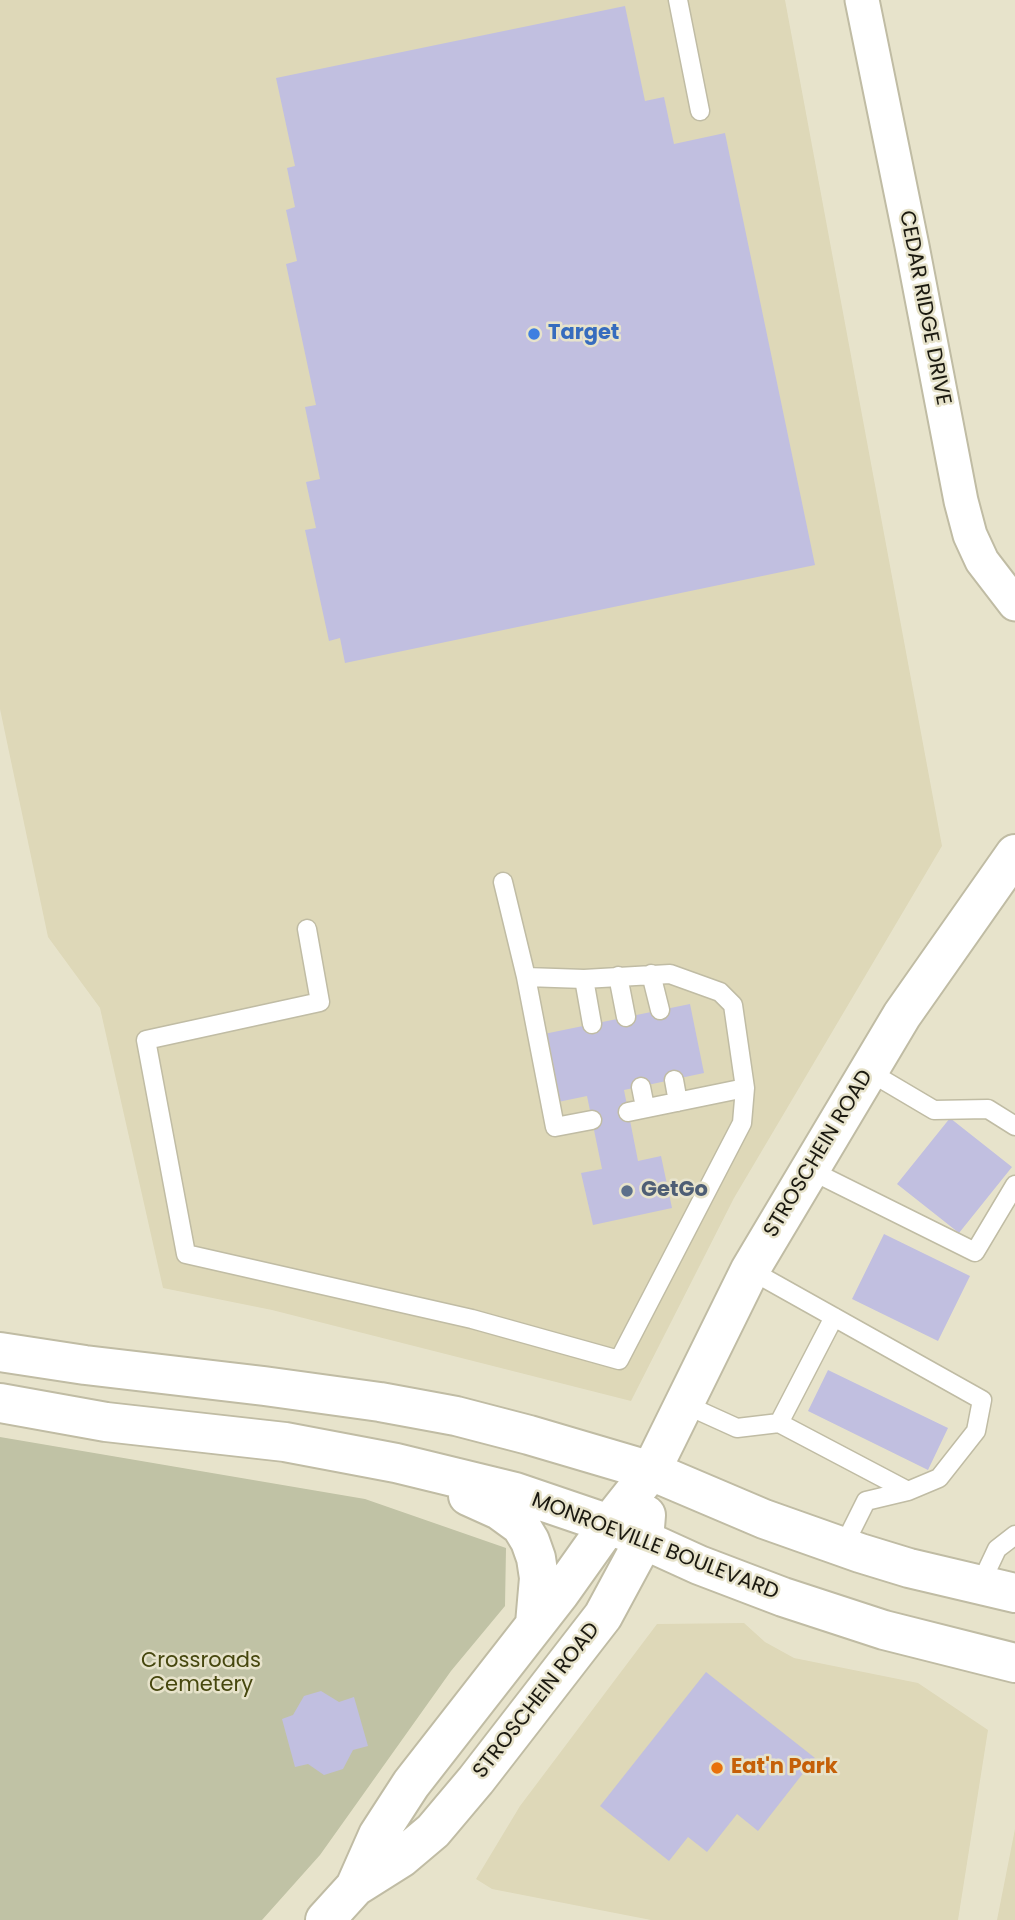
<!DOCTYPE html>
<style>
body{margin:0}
canvas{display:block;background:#e7e3cb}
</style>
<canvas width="1015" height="1920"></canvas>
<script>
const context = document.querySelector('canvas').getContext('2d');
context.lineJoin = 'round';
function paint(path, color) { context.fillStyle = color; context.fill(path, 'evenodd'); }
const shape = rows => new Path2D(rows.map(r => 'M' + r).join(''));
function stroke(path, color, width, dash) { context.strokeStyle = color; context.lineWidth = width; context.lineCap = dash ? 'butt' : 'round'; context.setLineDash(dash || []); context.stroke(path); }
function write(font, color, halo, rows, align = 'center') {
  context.font = font + ' Poppins,sans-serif'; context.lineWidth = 5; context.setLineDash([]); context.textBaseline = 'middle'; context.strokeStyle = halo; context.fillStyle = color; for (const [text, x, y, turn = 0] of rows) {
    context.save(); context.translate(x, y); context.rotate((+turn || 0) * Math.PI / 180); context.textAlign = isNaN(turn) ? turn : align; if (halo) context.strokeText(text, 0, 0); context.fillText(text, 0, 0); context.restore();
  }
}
paint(shape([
 [0,0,785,0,942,846,734,1198,631,1401,272,1310,163,1288,100,1008,48,937,0,709],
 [744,1623,765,1642,794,1658,918,1683,988,1730,958,1920,651,1920,492,1889,476,1879,520,1806,657,1624],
 [1015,1829,1015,1920,997,1920]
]), '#ded8b8');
paint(shape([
 [0,1437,365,1499,506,1548,505,1606,451,1671,320,1855,262,1920,0,1920]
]), '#c0c2a5');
paint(shape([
 [625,6,645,101,664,97,674,144,725,133,815,565,345,663,340,638,329,641,305,530,316,528,306,482,320,479,305,407,316,405,286,264,297,261,286,210,295,207,287,168,295,166,276,78],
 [690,1004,704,1073,624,1090,638,1161,661,1156,672,1208,593,1225,581,1173,602,1169,587,1096,558,1102,544,1034],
 [950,1118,1012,1167,959,1233,897,1184],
 [884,1234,970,1276,938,1341,852,1299],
 [828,1370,948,1428,928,1470,808,1411],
 [706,1672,815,1758,758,1831,737,1814,707,1852,688,1837,669,1861,600,1806],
 [321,1691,339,1702,354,1697,368,1746,353,1750,343,1769,324,1775,308,1764,295,1767,282,1719,293,1715,304,1696]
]), '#c1bfe0');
const lane = shape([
 [678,0,700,111],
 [307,929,320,1002,146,1040,186,1254,472,1319,619,1360,742,1123,745,1088,733,1005,720,992,670,974,584,979,526,977,503,882],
 [651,974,660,1010],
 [618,976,626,1017],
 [526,977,555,1127,592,1120],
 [584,979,592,1024],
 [868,1071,934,1110,988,1109,1015,1126],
 [674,1080,678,1102],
 [641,1087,645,1107],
 [628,1112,745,1088],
 [810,1170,975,1252,1015,1185],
 [750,1270,982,1400,976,1431,939,1478,908,1491,866,1501,843,1547],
 [684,1404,737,1428,779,1423,908,1491],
 [779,1423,834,1317],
 [980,1585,997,1549,1015,1535]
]);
const street = shape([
 [862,0,912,246,961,501,970,535,982,561,1015,604]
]);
const secondary = shape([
 [0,1352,85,1365,264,1386,380,1402,456,1416,529,1435,651,1471,764,1519,860,1553,909,1568,1015,1593],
 [0,1403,106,1422,285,1442,396,1463,515,1492,609,1524,699,1565,783,1597,884,1630,1015,1663],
 [468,1496,499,1510,521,1526,530,1541,536,1558,539,1578,535,1624],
 [355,1887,378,1835,411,1784,560,1593,609,1524,651,1471,750,1270,902,1015,1015,854],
 [325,1920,355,1887,401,1858,433,1831,476,1780,603,1616,644,1540,646,1515]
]);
stroke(lane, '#c0bca4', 21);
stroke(street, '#c0bca4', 37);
stroke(secondary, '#c0bca4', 42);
stroke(lane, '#fff', 18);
stroke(street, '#fff', 33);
stroke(secondary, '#fff', 38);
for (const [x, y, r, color] of [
 [534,334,7,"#3f7fe0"],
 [627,1191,7,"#5c6f8a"],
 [717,1768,7,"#e8710a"]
]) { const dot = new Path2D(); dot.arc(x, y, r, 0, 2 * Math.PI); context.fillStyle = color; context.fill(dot); stroke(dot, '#e7e3cb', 2.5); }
write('21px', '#1b1910', '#e7e3cb', [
 ["CEDAR RIDGE DRIVE",924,308,79],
 ["STROSCHEIN ROAD",819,1154,-59],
 ["MONROEVILLE BOULEVARD",655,1547,21],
 ["STROSCHEIN ROAD",537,1701,-52]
]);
write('bold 21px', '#366cbe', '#e7e3cb', [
 ["Target",548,334]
], 'left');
write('bold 21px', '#4e5e75', '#e7e3cb', [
 ["GetGo",641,1191]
], 'left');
write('21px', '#46470e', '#e7e3cb', [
 ["Crossroads",201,1662],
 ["Cemetery",201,1686]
]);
write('bold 21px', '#c56008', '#e7e3cb', [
 ["Eat'n Park",731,1768]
], 'left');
</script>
